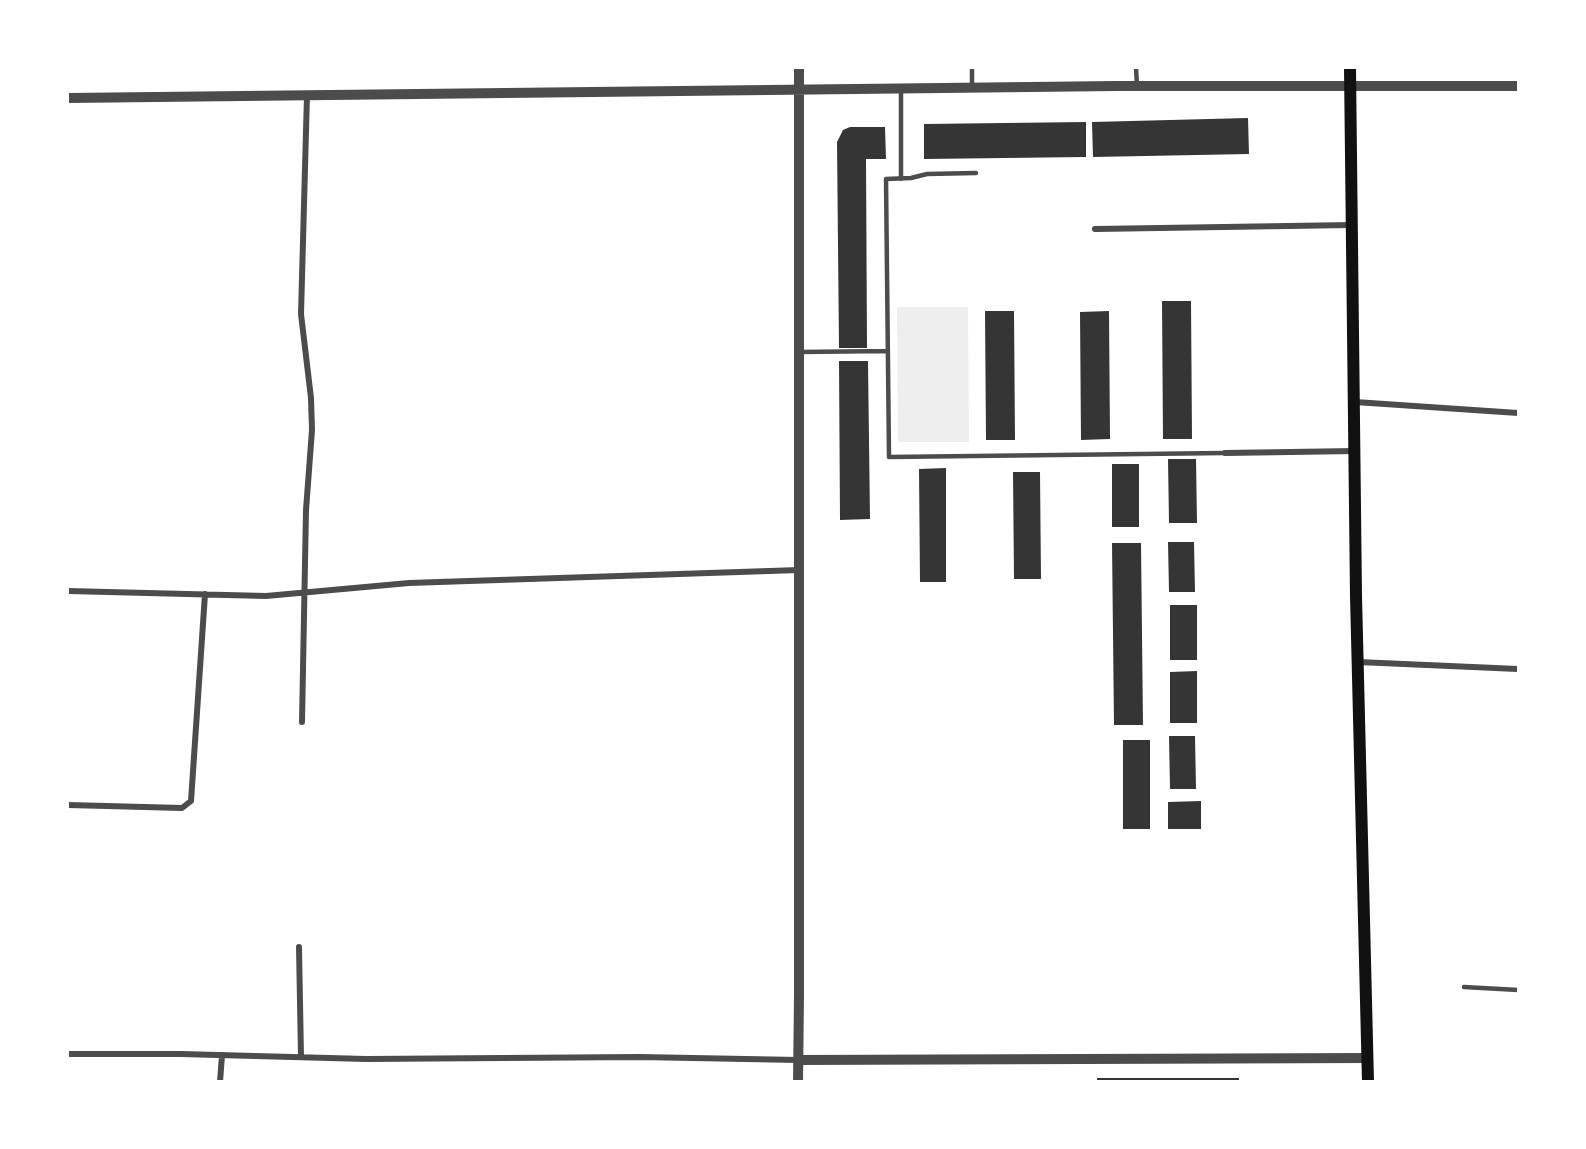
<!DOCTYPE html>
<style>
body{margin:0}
#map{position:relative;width:1586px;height:1149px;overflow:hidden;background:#fff;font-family:"Source Sans 3",sans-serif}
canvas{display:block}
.frame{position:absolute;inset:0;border:69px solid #fff;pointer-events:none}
</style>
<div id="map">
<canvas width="1586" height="1149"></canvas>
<div class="frame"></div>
</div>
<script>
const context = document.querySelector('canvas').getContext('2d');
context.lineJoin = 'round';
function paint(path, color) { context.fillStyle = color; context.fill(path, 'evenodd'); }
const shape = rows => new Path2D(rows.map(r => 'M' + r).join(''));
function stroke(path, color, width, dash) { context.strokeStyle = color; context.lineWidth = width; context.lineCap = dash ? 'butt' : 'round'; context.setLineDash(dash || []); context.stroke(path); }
paint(shape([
 [897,307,968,307,969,442,898,442]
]), '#eee');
paint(shape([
 [1248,118,1249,154,1093,157,1092,122],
 [1086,122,1086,157,924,159,924,124],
 [850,127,885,127,886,159,866,159,867,348,839,348,837,142,843,130],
 [1162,301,1191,301,1192,439,1163,439],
 [985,311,1014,311,1015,440,986,440],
 [1109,311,1110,439,1081,440,1080,312],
 [839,361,868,361,870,519,840,520],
 [1168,459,1196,459,1197,523,1169,523],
 [1112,464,1139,464,1139,527,1112,527],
 [946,468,946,582,920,582,919,469],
 [1013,472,1040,472,1041,579,1014,579],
 [1168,542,1194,542,1195,592,1169,592],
 [1112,543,1141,543,1143,725,1114,725],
 [1170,605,1197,605,1197,660,1170,660],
 [1197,671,1197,723,1170,723,1170,672],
 [1169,736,1195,736,1196,789,1170,789],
 [1123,740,1150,740,1150,829,1123,829],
 [1201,801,1201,829,1168,829,1168,802],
 [1097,1078,1239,1078,1239,1082,1097,1082]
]), '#353535');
stroke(shape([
 [972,68,972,87],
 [1136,68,1137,86],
 [976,173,927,174,911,178,886,179,889,457,1225,453],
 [901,179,901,88],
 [799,352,888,351],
 [1464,987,1518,990]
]), '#4c4c4c', 4.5);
stroke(shape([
 [1095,229,1352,225],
 [1355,402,1518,413],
 [1225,453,1355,451],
 [68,591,266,596,409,583,799,570],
 [1358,662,1518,669],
 [302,722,306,510,312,430,311,398,301,314,307,95],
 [68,805,182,808,191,801,205,594],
 [299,947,301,1057],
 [68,1054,181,1054,366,1059,640,1057,798,1060],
 [220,1082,222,1055]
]), '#4c4c4c', 6);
stroke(shape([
 [68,98,1117,86,1518,86],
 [798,1060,1368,1058],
 [798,1082,799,995,799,68]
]), '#4c4c4c', 10);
stroke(shape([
 [1350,68,1356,596,1368,1082]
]), '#111', 12);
</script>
